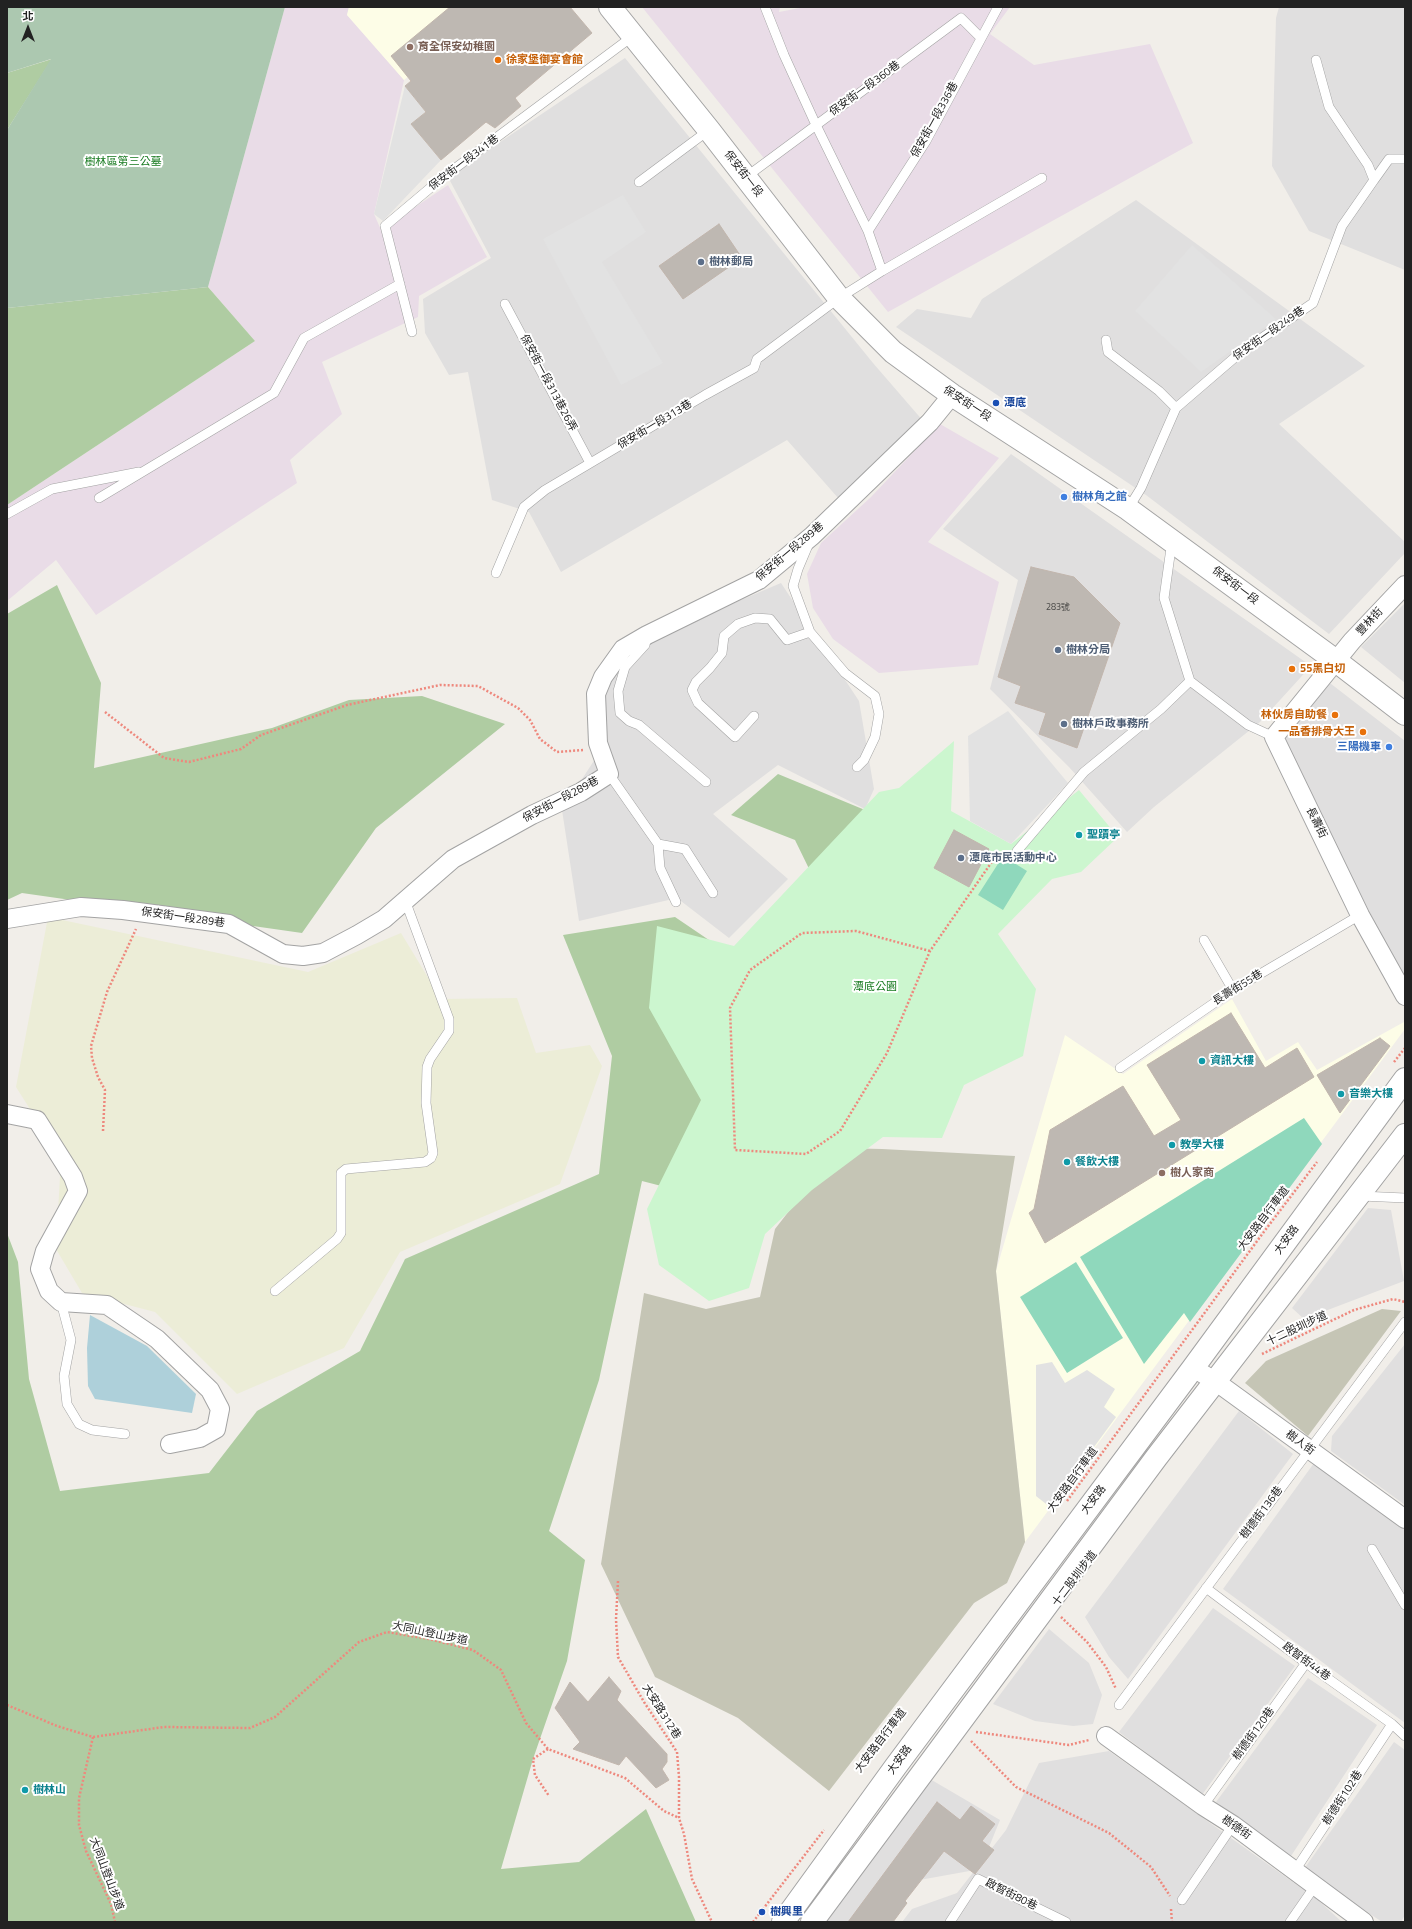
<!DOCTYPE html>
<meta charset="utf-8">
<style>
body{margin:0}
#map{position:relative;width:1412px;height:1929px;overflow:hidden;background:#f1eee9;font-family:"Titillium Web","Noto Sans TC",sans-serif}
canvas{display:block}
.frame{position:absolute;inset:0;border:8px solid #222;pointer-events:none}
.north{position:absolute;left:8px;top:8px;width:40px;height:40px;-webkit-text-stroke:3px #fff;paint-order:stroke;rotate:0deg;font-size:11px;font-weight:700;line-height:16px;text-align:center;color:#222}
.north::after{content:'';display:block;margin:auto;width:14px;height:18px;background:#222;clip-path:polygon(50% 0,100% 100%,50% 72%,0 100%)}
</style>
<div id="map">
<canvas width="1412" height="1929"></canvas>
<div class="frame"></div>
<div class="north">北</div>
</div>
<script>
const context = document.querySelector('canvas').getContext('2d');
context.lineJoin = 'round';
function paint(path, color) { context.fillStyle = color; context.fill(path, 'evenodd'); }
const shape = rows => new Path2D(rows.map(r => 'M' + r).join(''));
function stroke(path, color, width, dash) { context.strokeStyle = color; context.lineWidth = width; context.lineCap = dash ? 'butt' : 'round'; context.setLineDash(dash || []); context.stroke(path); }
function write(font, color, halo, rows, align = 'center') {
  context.font = font + ' "Titillium Web","Noto Sans TC",sans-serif'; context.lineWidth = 4; context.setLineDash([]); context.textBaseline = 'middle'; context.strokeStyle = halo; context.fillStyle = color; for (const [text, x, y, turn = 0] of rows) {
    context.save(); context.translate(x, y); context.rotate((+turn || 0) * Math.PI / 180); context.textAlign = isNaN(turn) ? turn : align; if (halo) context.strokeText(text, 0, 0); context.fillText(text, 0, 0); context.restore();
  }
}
paint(shape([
 [1279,7,1405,7,1405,270,1309,231,1272,166,1276,18],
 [625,58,873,363,924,422,839,499,787,440,561,572,529,512,492,500,468,372,449,375,425,333,423,299,491,258,448,177],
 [1136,200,1365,366,1279,424,1405,542,1405,553,1329,634,1146,495,896,327,917,309,971,318,982,299],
 [1011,454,1311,666,1260,722,1154,807,1127,832,1069,767,990,689,1018,580,943,529],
 [781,583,859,701,874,789,865,809,778,765,713,814,788,879,729,938,677,898,579,921,562,810,608,739,601,706,611,670,637,644],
 [1405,603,1405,683,1361,647],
 [1326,680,1405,741,1405,981,1278,734],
 [1368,1208,1391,1210,1404,1281,1304,1319,1292,1308],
 [1405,1344,1405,1505,1331,1451,1332,1436],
 [1239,1411,1293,1454,1128,1679,1109,1657,1085,1617],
 [1314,1463,1405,1530,1405,1723,1223,1589],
 [1213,1608,1295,1666,1202,1795,1119,1732],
 [1049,1629,1089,1663,1102,1695,1093,1724,1073,1726,1035,1721,993,1704],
 [1308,1678,1377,1725,1291,1856,1216,1802],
 [1394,1742,1405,1750,1405,1915,1401,1922,1382,1922,1304,1869],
 [1109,1751,1318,1900,1342,1922,902,1922,912,1909,957,1893,975,1870,914,1881,880,1922,819,1922,930,1779,1000,1820,985,1857,1006,1830,1039,1763]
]), '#e0dfdf');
paint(shape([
 [285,7,349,7,347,15,404,80,374,214,381,230,448,185,487,257,419,296,418,317,322,362,342,414,290,460,297,483,96,615,56,560,7,601,7,505,255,341,208,287],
 [642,7,780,7,779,12,805,7,1010,7,990,34,1034,65,1150,44,1193,143,888,312],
 [940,424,999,458,928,542,999,582,978,665,879,673,833,639,813,608,807,574,821,543,871,497]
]), '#e9dce7');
paint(shape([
 [349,7,494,7,404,80,347,15],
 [1232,999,1266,1061,1298,1042,1317,1070,1404,1022,1405,1029,1025,1542,996,1271,1065,1035,1123,1074]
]), '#fdfde7');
paint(shape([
 [838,1148,882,1149,1015,1156,996,1271,1025,1542,1007,1583,974,1603,829,1791,738,1718,655,1677,601,1564,644,1293,706,1309,760,1297,775,1229],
 [1382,1309,1401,1311,1308,1436,1245,1383,1266,1361]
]), '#c5c5b5');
paint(shape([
 [48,917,308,972,401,933,441,999,517,998,536,1053,590,1045,602,1066,560,1184,400,1252,344,1348,237,1394,155,1312,82,1293,56,1249,61,1158,16,1087]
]), '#ecedd7');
paint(shape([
 [52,59,7,130,7,73],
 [208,287,255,341,7,505,7,308],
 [57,585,101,683,94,768,272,728,349,700,422,696,505,724,376,828,302,933,22,893,7,900,7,614],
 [778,774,935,839,770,1214,642,1181,599,1380,549,1531,585,1560,567,1661,533,1759,501,1869,579,1862,646,1809,696,1922,7,1922,7,1233,18,1262,29,1379,60,1491,209,1473,257,1411,360,1351,405,1259,599,1174,612,1056,563,935,675,917,734,957,815,881,795,840,731,815]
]), '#afcca2');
paint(shape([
 [7,7,285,7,208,287,7,308,7,130,51,59,7,73]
]), '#acc8b0');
paint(shape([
 [954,741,951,811,1011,844,1079,790,1118,837,1081,872,1052,879,998,934,1036,989,1023,1056,964,1085,942,1138,883,1137,812,1190,765,1234,749,1288,709,1301,659,1265,647,1209,701,1100,649,1008,657,926,734,946,879,792,899,788]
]), '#ccf6cf');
paint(shape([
 [1003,856,1027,871,1003,910,978,895],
 [1304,1118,1322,1144,1190,1322,1184,1313,1144,1364,1080,1257],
 [1076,1262,1123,1338,1067,1373,1020,1297]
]), '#8fd8bc');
paint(shape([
 [405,86,426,112,411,124,441,160,383,221,374,214],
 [623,195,646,232,602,262,663,363,621,385,543,239],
 [1192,245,1276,319,1201,372,1135,311],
 [1008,711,1068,783,1011,844,970,821,968,736],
 [1052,1362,1065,1383,1087,1370,1115,1389,1104,1407,1116,1417,1050,1507,1036,1496,1036,1365]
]), '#e2e2e2');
paint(shape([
 [90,1315,147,1346,196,1394,192,1413,95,1399,88,1386,87,1348]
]), '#aed0da');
const building = shape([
 [450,7,570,7,592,33,515,98,521,106,495,128,486,122,441,160,411,124,426,112,405,86,411,81,391,56,450,7],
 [719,224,742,258,683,299,659,266,719,224],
 [1031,567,1074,577,1120,623,1077,748,1039,734,1046,713,1015,703,1021,686,998,677,1031,567],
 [954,830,989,849,969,887,934,868,954,830],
 [1231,1013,1265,1068,1297,1048,1314,1077,1045,1243,1029,1213,1034,1209,1050,1130,1123,1086,1154,1136,1181,1120,1147,1065,1231,1013],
 [1380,1038,1390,1046,1340,1113,1317,1075,1380,1038],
 [609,1677,621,1691,617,1700,667,1754,667,1762,662,1769,669,1780,656,1788,626,1756,619,1765,573,1749,580,1742,555,1708,570,1682,588,1702,609,1677],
 [937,1802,960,1820,971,1806,995,1824,982,1841,994,1850,975,1874,944,1851,905,1901,907,1903,893,1922,848,1922,937,1802]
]);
paint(building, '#beb8b2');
stroke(building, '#c2b6ad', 1);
const service = shape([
 [765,7,784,55,816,125,868,231,882,271],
 [746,177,961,18,981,38],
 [1374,180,1389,159,1405,159],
 [639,182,709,130],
 [868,231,926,141,998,7],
 [505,304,590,463],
 [412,332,385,226,442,178,633,36],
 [1106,340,1108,352,1159,391,1176,408],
 [99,498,274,393,304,338,400,284],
 [1128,509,1141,488,1176,408,1240,353,1313,303,1342,226,1374,180,1368,165,1329,107,1316,60],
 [7,514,52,489,139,472],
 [1172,541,1164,598,1190,681,1248,725,1274,737],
 [809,543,798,569,793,586,810,632,845,673,875,696,879,714,875,737,864,760,857,767],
 [496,573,524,507,545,490,705,395,754,368,757,359,839,298,882,271,1042,178],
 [646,640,645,645,625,667,618,691,620,713,629,721,639,725,706,782],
 [754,716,735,737,698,703,692,690,696,682,710,668,722,653,724,636,738,624,755,618,770,619,787,640,810,632],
 [609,774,658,844,685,849,713,893],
 [658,844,660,868,676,902],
 [1017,851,1084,772,1161,709,1190,681],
 [1204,940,1233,990],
 [1120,1068,1233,990,1360,915],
 [1361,1196,1405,1198],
 [275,1291,337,1239,341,1233,341,1173,346,1169,425,1162,431,1158,433,1153,426,1103,427,1067,430,1059,449,1031,449,1019,405,900],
 [61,1302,71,1340,64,1376,67,1404,79,1424,92,1430,125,1434],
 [1372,1549,1405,1605],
 [1206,1588,1306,1663,1392,1724,1405,1736],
 [1119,1705,1405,1322],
 [1203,1806,1306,1663],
 [1294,1872,1392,1724],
 [1182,1900,1233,1825],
 [950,1922,978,1879,1066,1922],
 [1290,1922,1315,1886]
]);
const minor = shape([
 [1405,585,1352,641,1274,737,1360,915,1405,996],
 [7,919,81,907,123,910,229,924,283,954,303,956,323,953,357,935,384,919,453,859,532,815,581,792,609,774,598,743,596,694,603,677,623,649,647,635,759,580,812,536,930,422,952,395],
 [7,1114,37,1120,73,1177,78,1191,45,1251,40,1269,49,1291,61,1302,107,1305,157,1339,210,1390,220,1409,216,1429,200,1438,170,1444],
 [1193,1368,1215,1381,1405,1519],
 [1106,1736,1203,1806,1233,1825,1364,1922]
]);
const tertiary = shape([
 [610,7,709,130,839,298,893,352,952,395,1128,509,1336,661,1405,714],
 [783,1922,896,1766,1193,1368,1405,1079],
 [812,1922,1156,1458,1405,1135]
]);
stroke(service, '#a3a3a3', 10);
stroke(minor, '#a3a3a3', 20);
stroke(tertiary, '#a3a3a3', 24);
stroke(shape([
 [105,712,164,758,189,762,241,749,261,735,347,705,440,685,478,686,518,708,530,720,540,739,557,752,583,750],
 [930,951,856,931,802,933,750,970,730,1008,735,1150,806,1154,840,1131,887,1053,930,951,998,853,1005,853],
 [1394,1062,1405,1048],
 [103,1131,105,1090,98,1077,92,1058,91,1046,107,992,136,929],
 [1262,1354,1354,1310,1393,1299,1405,1302],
 [1067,1501,1263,1233,1317,1162],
 [618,1581,616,1619,618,1657,644,1702,677,1752,679,1777,679,1818,684,1834,692,1879,712,1922],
 [1061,1617,1087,1642,1106,1667,1116,1689],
 [7,1705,57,1726,93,1737,164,1727,250,1728,275,1717,359,1642,387,1632,429,1639,473,1650,501,1670,526,1723,548,1749,625,1778,664,1811,679,1818],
 [976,1732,1069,1745,1089,1740],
 [93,1737,79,1798,79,1825,86,1851,111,1904,115,1922],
 [971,1741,1016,1787,1109,1833,1151,1867,1170,1896],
 [548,1749,533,1759,535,1775,549,1796],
 [1171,1909,1172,1922],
 [753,1922,824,1830]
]), '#ee887d', 2.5, [2, 2]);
stroke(service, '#fff', 9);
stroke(minor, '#fff', 18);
stroke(tertiary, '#fff', 22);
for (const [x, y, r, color] of [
 [410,47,4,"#8d6e63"],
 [498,60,4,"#e8710a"],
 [701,262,4,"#5c6f8a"],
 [996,403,4,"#1a4fb4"],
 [1064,497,4,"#3f7fe0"],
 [1058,650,4,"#5c6f8a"],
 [1292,669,4,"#e8710a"],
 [1335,715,4,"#e8710a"],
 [1064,724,4,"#5c6f8a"],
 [1363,732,4,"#e8710a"],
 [1389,747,4,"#3f7fe0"],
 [1079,835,4,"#0f9aa8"],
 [961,858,4,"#5c6f8a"],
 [1202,1061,4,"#0f9aa8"],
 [1341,1094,4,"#0f9aa8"],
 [1172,1145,4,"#0f9aa8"],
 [1067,1162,4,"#0f9aa8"],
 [1162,1173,4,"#8d6e63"],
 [25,1790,4,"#0f9aa8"],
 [762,1912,4,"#1a4fb4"]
]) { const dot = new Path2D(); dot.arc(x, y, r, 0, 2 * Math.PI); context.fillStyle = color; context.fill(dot); stroke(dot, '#fff', 1.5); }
write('9px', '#494846', null, [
 ["283號",1058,608]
]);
write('bold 11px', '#785e54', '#fff', [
 ["育全保安幼稚園",418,47],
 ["樹人家商",1170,1173]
], 'left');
write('bold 11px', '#c56008', '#fff', [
 ["徐家堡御宴會館",506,60],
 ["55黑白切",1300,669],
 ["林伙房自助餐",1327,715,"right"],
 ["一品香排骨大王",1355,732,"right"]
], 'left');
write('11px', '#222', '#fff', [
 ["保安街一段360巷",865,89,-36],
 ["保安街一段336巷",935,120,-61],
 ["保安街一段341巷",464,163,-37],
 ["保安街一段",743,174,52],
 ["保安街一段249巷",1269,334,-35],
 ["保安街一段313巷26弄",548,383,62],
 ["保安街一段",967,404,33],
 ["保安街一段313巷",655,425,-31],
 ["保安街一段289巷",790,552,-40],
 ["保安街一段",1235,586,37],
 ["豐林街",1370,622,-47],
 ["保安街一段289巷",561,800,-28],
 ["長壽街",1316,823,64],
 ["保安街一段289巷",183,918,8],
 ["長壽街55巷",1238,988,-32],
 ["大安路自行車道",1264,1219,-53],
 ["大安路",1287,1240,-54],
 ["十二股圳步道",1297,1329,-25],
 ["樹人街",1300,1443,36],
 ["大安路自行車道",1073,1480,-54],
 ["大安路",1094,1500,-53],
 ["樹德街136巷",1262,1513,-53],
 ["十二股圳步道",1075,1579,-53],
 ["大同山登山步道",430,1634,12],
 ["啟智街44巷",1306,1662,36],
 ["大安路312巷",661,1712,58],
 ["樹德街120巷",1254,1734,-54],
 ["大安路自行車道",881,1741,-53],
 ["大安路",900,1760,-54],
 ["樹德街102巷",1343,1798,-57],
 ["樹德街",1236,1828,35],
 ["大同山登山步道",106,1874,69],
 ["啟智街80巷",1011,1895,26]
]);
write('11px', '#16791e', '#fff', [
 ["樹林區第三公墓",123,162],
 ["潭底公園",875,987]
]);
write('bold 11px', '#4e5e75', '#fff', [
 ["樹林郵局",709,262],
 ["樹林分局",1066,650],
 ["樹林戶政事務所",1072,724],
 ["潭底市民活動中心",969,858]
], 'left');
write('bold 11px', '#164399', '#fff', [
 ["潭底",1004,403],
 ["樹興里",770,1912]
], 'left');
write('bold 11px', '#366cbe', '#fff', [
 ["樹林角之館",1072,497],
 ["三陽機車",1381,747,"right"]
], 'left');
write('bold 11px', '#0d838f', '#fff', [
 ["聖蹟亭",1087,835],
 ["資訊大樓",1210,1061],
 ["音樂大樓",1349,1094],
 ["教學大樓",1180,1145],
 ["餐飲大樓",1075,1162],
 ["樹林山",33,1790]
], 'left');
</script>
